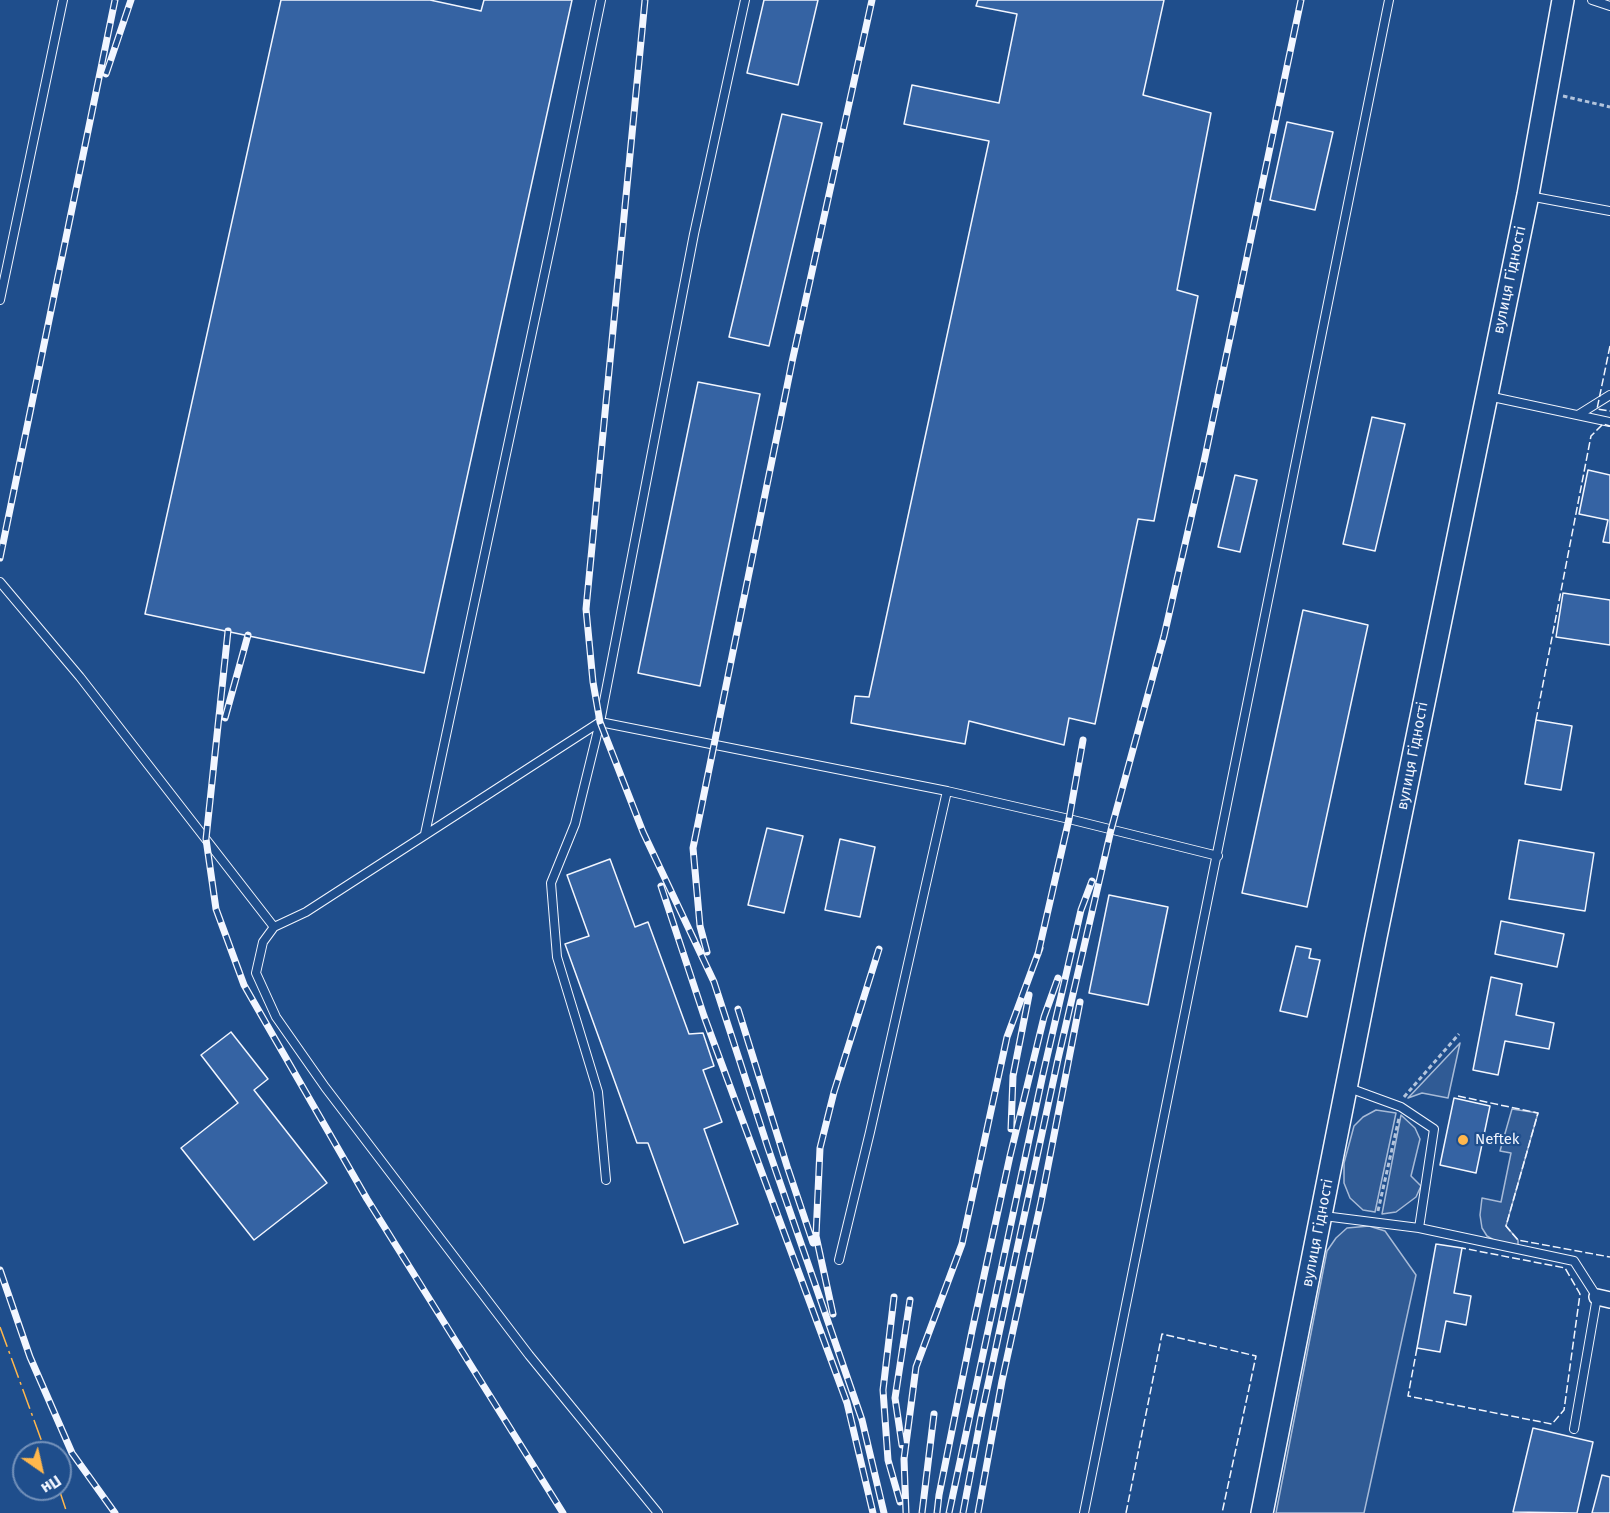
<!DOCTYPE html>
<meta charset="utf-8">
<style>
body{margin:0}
#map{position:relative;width:1610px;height:1513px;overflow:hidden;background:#1f4e8c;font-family:"Fira Sans",sans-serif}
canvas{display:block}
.north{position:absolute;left:12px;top:1441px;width:60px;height:60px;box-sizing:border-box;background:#1f4e8c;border:2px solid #7391ba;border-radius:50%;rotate:146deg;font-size:16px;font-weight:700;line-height:24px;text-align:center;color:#f2f6ff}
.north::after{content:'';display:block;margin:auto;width:21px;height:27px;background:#ffb74d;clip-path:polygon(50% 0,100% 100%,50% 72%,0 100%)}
</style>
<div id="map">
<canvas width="1610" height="1513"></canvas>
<div class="north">Пн</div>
</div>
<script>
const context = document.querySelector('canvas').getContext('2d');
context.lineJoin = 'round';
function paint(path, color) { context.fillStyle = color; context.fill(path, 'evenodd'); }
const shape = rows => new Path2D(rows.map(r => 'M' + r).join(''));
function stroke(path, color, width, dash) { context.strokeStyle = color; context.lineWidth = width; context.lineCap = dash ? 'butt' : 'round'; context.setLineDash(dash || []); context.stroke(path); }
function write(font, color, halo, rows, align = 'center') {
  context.font = font + ' "Fira Sans",sans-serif'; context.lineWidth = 4.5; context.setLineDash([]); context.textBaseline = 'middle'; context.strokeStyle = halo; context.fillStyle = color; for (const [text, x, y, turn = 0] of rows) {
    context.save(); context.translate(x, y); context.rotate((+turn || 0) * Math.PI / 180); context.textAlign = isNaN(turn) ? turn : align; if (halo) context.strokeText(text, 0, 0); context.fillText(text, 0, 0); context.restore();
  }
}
const built = shape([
 [1460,1043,1448,1098,1422,1093,1408,1098,1460,1043],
 [1512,1109,1538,1113,1506,1226,1518,1240,1518,1246,1499,1243,1487,1236,1482,1228,1480,1215,1482,1198,1501,1202,1511,1153,1500,1151,1512,1109],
 [1376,1110,1396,1113,1375,1212,1363,1210,1350,1198,1344,1183,1344,1163,1354,1126,1363,1117,1376,1110],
 [1401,1115,1415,1128,1420,1139,1411,1176,1421,1186,1416,1197,1396,1212,1382,1214,1401,1115],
 [1369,1226,1385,1231,1416,1275,1364,1513,1276,1513,1327,1251,1336,1238,1347,1228,1369,1226]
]);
paint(built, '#305b95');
stroke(built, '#a8bbd7', 1.5);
const building = shape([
 [281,0,430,0,481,11,484,0,572,0,424,673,145,614,281,0],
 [764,0,818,0,798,85,747,73,764,0],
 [978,0,1164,0,1143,95,1211,113,1177,290,1198,296,1154,521,1138,519,1095,724,1069,718,1064,745,969,721,965,744,851,723,855,696,869,697,989,141,904,124,912,85,999,103,1017,14,976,6,978,0],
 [782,114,822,123,769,346,729,337,782,114],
 [1287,122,1333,132,1315,210,1270,200,1287,122],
 [698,382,760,394,700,686,638,673,698,382],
 [1372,417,1405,424,1375,551,1343,544,1372,417],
 [1588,470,1610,475,1610,543,1603,542,1608,520,1579,514,1588,470],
 [1235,475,1257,480,1240,552,1218,547,1235,475],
 [1563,593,1610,600,1610,645,1556,637,1563,593],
 [1303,610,1368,625,1307,907,1242,893,1303,610],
 [1536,720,1572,726,1561,790,1525,784,1536,720],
 [767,828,803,836,784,913,748,905,767,828],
 [840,839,875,847,860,917,825,910,840,839],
 [1519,840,1594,853,1585,911,1509,899,1519,840],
 [610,859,635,927,648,922,689,1034,703,1033,714,1066,703,1070,722,1122,704,1129,738,1224,684,1243,648,1143,637,1143,565,944,589,936,567,875,610,859],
 [1109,895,1168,907,1148,1005,1089,993,1109,895],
 [1501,921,1564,934,1557,967,1495,954,1501,921],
 [1296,946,1311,949,1309,958,1320,960,1307,1017,1280,1011,1296,946],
 [1491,977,1522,984,1516,1015,1554,1023,1549,1049,1505,1041,1498,1075,1473,1070,1491,977],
 [231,1032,268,1079,254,1090,327,1183,254,1240,181,1148,238,1103,201,1055,231,1032],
 [1454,1098,1490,1106,1476,1173,1440,1165,1454,1098],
 [1436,1244,1462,1248,1454,1293,1471,1296,1466,1325,1446,1321,1440,1352,1417,1348,1436,1244],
 [1533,1428,1593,1442,1577,1513,1513,1512,1533,1428],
 [1602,1475,1610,1477,1610,1513,1592,1513,1602,1475]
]);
paint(building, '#3563a3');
stroke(building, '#f2f6ff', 1.5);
const lane = shape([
 [1592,0,1610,6],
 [1529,196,1610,211],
 [0,300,63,0],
 [1488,396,1610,422],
 [1578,415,1610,395],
 [0,582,80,677,274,927],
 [425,834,553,234,601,0],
 [1349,1088,1401,1107,1434,1129,1419,1228],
 [606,1180,598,1092,557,957,551,883,575,824,600,722,694,234,745,0],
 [1324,1216,1419,1228,1574,1261,1597,1297,1574,1429],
 [839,1260,870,1132,947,791],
 [658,1513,529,1355,325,1087,276,1017,256,973,263,942,274,927,306,912,600,722,947,791,1069,819,1218,856],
 [1084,1513,1389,0]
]);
const street = shape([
 [1597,1297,1610,1300]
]);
const secondary = shape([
 [1262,1513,1376,937,1528,195,1563,0]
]);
stroke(lane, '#f2f6ff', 10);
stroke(street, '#f2f6ff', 18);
stroke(secondary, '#f2f6ff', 24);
stroke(shape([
 [1563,96,1610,107],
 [1404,1097,1459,1034],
 [1378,1211,1399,1118]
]), '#b3c4dc', 3, [4.5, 3]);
stroke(lane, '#1f4e8c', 8);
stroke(street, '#1f4e8c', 15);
stroke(secondary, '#1f4e8c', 21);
const rail = shape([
 [645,0,586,609,593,682,600,722,643,832,714,982,768,1148,862,1420,884,1513],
 [106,74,131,0],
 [0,558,115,0],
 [228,631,206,839,216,909,244,985,367,1199,563,1513],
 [225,718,248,635],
 [661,886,704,1016,847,1403,873,1513],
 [707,952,700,926,693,848,792,362,872,0],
 [1038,954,1069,819,1083,740],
 [738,1009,787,1166,813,1243],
 [1011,1129,1013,1076,1029,995],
 [0,1270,30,1357,72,1453,115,1513],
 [894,1297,883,1390,888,1460,900,1502],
 [833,1314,816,1236,820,1148,834,1092,879,949],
 [902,1445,895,1398,910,1300],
 [906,1513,904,1459,916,1367,962,1244,1007,1037,1040,948],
 [922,1513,934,1414],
 [937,1513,939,1495,972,1331,1010,1156,1044,1017,1058,978],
 [949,1513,1043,1074,1081,910,1092,881],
 [963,1513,981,1417,1058,1059,1111,830,1164,636,1205,457,1301,0],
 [978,1513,1002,1381,1041,1202,1080,1002]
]);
stroke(rail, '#f2f6ff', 7);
stroke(rail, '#1f4e8c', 4.5, [14]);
stroke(shape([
 [1610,346,1597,409,1610,411],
 [1536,720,1591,436,1603,424,1610,426],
 [1458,1096,1538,1113,1506,1226,1518,1240,1610,1257],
 [1417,1348,1408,1396,1552,1424,1564,1410,1580,1294,1565,1268,1462,1248],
 [1126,1513,1162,1334,1256,1356,1222,1513]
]), '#f2f6ff', 1.5, [8, 3]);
stroke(shape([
 [0,1327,46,1453],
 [59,1489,67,1513]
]), '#ffb74d', 1.5, [21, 4.5, 3, 4.5]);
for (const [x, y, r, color] of [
 [1463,1140,6,"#ffb74d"]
]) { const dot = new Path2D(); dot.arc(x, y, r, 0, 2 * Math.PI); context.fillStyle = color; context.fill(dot); stroke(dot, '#1f4e8c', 2); }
write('15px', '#f2f6ff', '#1f4e8c', [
 ["вулиця Гідності",1510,280,-78],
 ["вулиця Гідності",1413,756,-79],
 ["вулиця Гідності",1318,1233,-79]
]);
write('15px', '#f2f6ff', '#1f4e8c', [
 ["Neftek",1475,1140]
], 'left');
</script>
